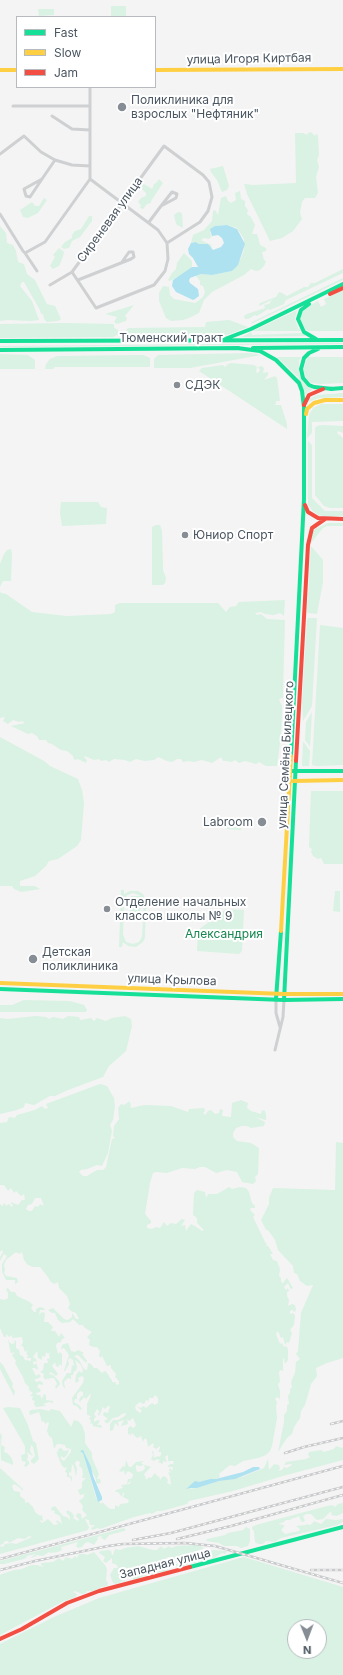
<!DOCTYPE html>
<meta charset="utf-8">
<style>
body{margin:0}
#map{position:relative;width:343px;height:1675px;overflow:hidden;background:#f4f4f4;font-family:Inter,sans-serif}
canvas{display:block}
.legend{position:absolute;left:16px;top:16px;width:140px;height:72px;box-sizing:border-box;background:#fff;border:1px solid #b7bbc0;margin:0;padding:5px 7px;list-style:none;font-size:12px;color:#4a5661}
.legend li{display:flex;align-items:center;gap:8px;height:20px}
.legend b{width:20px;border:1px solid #b7bbc0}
.north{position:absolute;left:287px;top:1619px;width:40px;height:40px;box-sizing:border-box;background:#fff;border:1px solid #b7bbc0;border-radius:50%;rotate:179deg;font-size:11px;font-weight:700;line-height:16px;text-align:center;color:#4a5661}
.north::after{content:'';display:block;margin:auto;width:14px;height:18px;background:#868d94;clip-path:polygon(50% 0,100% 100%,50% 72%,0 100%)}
</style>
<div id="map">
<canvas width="343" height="1675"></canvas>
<ul class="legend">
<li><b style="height:5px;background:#16e098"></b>Fast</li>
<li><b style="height:5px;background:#ffcf43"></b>Slow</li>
<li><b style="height:5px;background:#f24e42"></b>Jam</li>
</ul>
<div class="north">N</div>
</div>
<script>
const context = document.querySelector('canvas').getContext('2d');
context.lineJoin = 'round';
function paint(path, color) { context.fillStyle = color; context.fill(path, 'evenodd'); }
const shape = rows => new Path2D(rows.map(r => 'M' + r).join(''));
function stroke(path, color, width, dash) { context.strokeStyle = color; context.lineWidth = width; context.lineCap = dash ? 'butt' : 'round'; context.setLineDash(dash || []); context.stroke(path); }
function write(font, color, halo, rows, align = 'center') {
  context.font = font + ' Inter,sans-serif'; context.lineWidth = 4; context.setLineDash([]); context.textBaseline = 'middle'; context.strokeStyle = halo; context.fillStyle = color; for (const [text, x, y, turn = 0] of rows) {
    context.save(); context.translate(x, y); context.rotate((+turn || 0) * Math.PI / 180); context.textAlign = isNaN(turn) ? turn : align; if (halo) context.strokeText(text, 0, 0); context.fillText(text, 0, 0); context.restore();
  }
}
paint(shape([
 [111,6,126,6,126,17,111,17],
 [38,9,54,9,54,15,39,16],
 [311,132,315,136,317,133,318,137,319,155,317,160,319,167,316,177,318,193,315,198,305,198,302,202,300,213,302,219,293,231,282,238,270,241,247,194,244,184,253,185,296,183,295,133,303,133,307,135,308,133],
 [223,166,229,186,227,190,222,192,217,180,211,172,210,169],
 [159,179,163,183,151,201,151,203,147,204,143,209,140,208,141,205,138,202,141,198,146,196,146,193,140,187,144,184,152,189,154,184,156,183],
 [240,191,241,199,245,201,245,206,248,210,247,214,251,217,255,225,252,234,257,234,260,245,266,248,266,251,262,252,264,260,266,261,264,266,260,270,256,271,251,269,244,275,212,292,204,300,199,313,189,318,183,320,171,321,166,318,159,301,159,293,163,286,169,287,170,295,174,299,195,303,203,297,205,292,203,286,200,285,200,281,196,276,201,274,212,275,232,271,241,258,244,250,244,239,237,228,227,225,215,226,210,233,212,236,209,239,204,238,201,240,211,245,212,248,209,248,208,244,199,244,196,242,191,243,193,235,204,230,212,221,213,211,215,210,218,215,221,198,226,196,228,201,231,203,236,200,235,193],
 [44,198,47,200,38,213,28,218,23,217,20,210,32,202,35,206,39,206],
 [178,212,182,213,183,228,177,225,175,220,174,215],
 [89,216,92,216,92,221,80,237,72,241,69,248,64,249,61,247,65,242,72,238,72,235,75,231,81,229],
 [0,226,6,233,7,243,13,245,16,251,18,262,24,264,27,274,35,280,47,304,55,306,61,319,58,321,47,322,44,319,43,314,41,314,40,310,24,282,22,282,20,286,32,301,39,320,31,321,7,320,0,321],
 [59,248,64,252,63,257,59,266,53,269,50,266,55,257,53,255],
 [184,253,192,261,192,267,183,274,170,281,168,280,172,273,176,269,177,263],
 [343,269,343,273,286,300,284,304,270,310,268,309,257,316,255,315,248,319,245,319,244,316,247,314,265,308,264,305,269,304,272,300,259,306,260,303,276,297,279,292,282,293,287,296,304,287,308,287,311,283,315,283],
 [343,278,343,280,251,324,252,322],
 [343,290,343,331,308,331,305,329,300,320,301,315,305,308,318,301,321,307,326,304,324,299],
 [134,305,125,316,127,318,126,321,117,324,114,322,117,317,105,314],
 [297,310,295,319,298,328,301,331,253,331],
 [229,320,248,327,230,334,220,336,129,337,125,332,128,328,205,327,206,322],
 [65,323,114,324,114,328,118,330,119,334,113,337,0,338,0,324],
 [251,332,252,335,303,333,306,336,242,337],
 [343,343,343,344,0,347,0,346],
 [250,353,261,355,190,368,154,368,154,359,158,355],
 [0,354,28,355,35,360,35,369,0,369],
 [143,355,150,358,150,367,55,367,53,369,45,369,46,364,50,359,57,356],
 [277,357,301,357,299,361,299,373,304,383,313,389,305,395,298,377],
 [308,357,343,357,343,383,321,384,311,383,307,379,303,370],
 [231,363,254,365,257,367,256,372,258,373,260,370,258,367,262,366,264,368,263,373,268,372,268,375,264,380,275,376,277,378,280,401,276,401,276,404,273,405,281,405,287,424,287,429,199,371,202,368,223,365,225,367,228,364],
 [343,393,343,397,319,398,308,402,309,399,317,395],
 [321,404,343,404,343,421,312,422,312,433,307,438,309,415,313,408],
 [323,425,343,426,343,433,338,431,337,433,343,438,343,508,330,508,324,506,315,495,315,428,317,426],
 [308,441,312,445,312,498,325,511,343,511,343,516,328,517,318,515,312,510,308,505],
 [61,502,98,502,101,507,107,508,106,524,62,526,60,513],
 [328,523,343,523,343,526,327,526,323,528,310,544,313,532,315,529],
 [156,525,160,525,162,531,163,570,166,578,165,583,163,585,152,585,152,527],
 [311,546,323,560,323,582,317,614,308,613,307,612],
 [11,549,12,554,11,581,3,581,0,587,0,564,4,554,7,550],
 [0,591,1,593,6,594,32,612,66,616,111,614,115,612,115,605,120,603,218,603,226,612,230,607,236,606,239,602,285,600,284,616,280,613,274,615,265,614,261,612,255,613,257,615,261,614,267,619,285,620,283,693,283,698,281,698,279,700,282,706,282,713,281,735,277,766,266,766,259,762,256,764,245,761,239,763,235,760,232,762,226,761,223,761,221,757,212,763,202,760,194,762,189,761,183,762,181,759,177,759,172,762,167,761,158,757,154,760,145,761,136,759,130,762,125,760,114,759,109,762,106,760,101,761,99,759,94,760,85,756,84,757,87,760,86,763,78,759,74,760,73,756,67,751,61,750,52,744,48,743,46,740,39,740,37,736,32,733,28,734,11,726,25,723,22,721,19,722,13,720,8,724,3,721,5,717,0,718],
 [308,618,317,618,312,706,303,721,302,703,307,620],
 [320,625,343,628,343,765,317,766,312,765],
 [312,712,310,747,305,740,306,722],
 [0,737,44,761,50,766,78,779,82,790,84,803,81,840,77,846,58,859,49,861,46,866,35,876,20,881,20,886,35,886,40,889,21,892,14,889,12,886,0,886],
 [303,741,310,751,309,766,302,766],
 [311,791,343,791,343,864,324,864,321,858,318,859,313,856,311,852,312,849,309,847],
 [227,819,236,819,236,824,242,824,241,830,227,829],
 [121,890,124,890,124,894,130,891,138,891,143,894,146,901,145,938,143,942,136,947,128,946,123,942,122,947,119,947],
 [133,893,141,896,131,896,130,913,140,914,141,897,144,904,142,937,139,942,133,944,126,942,123,934,124,901,127,895],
 [335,891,340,891,340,912,333,911],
 [226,909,244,910,242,951,239,954,197,951,198,930],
 [24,1000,70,1001,84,1005,87,1010,86,1012,0,1012,0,1005,12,1005],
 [36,1016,46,1017,49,1019,53,1017,63,1019,68,1016,79,1017,80,1020,91,1018,94,1021,97,1018,106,1021,112,1018,125,1016,131,1019,132,1026,126,1051,109,1066,103,1077,68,1090,55,1096,50,1096,34,1105,25,1103,24,1107,17,1110,0,1114,0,1018,7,1019],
 [100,1084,107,1086,114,1098,115,1106,113,1120,110,1125,112,1131,108,1153,102,1166,97,1165,87,1169,81,1170,79,1172,83,1176,87,1176,97,1170,103,1170,106,1167,112,1139,115,1138,113,1136,114,1126,119,1119,118,1108,121,1104,124,1105,130,1101,131,1108,144,1105,171,1106,188,1112,189,1109,204,1108,205,1111,203,1113,205,1115,208,1111,211,1110,215,1114,219,1113,220,1109,223,1110,222,1116,231,1117,232,1103,241,1100,248,1103,247,1108,251,1111,261,1114,262,1110,265,1111,266,1115,266,1120,255,1117,265,1122,264,1126,251,1128,247,1126,242,1126,236,1128,233,1133,233,1137,237,1141,251,1143,259,1148,258,1174,255,1177,256,1181,253,1184,242,1182,237,1172,227,1170,216,1173,205,1167,200,1167,195,1169,182,1168,167,1173,156,1172,153,1173,150,1183,145,1214,151,1221,151,1223,147,1225,147,1228,152,1229,156,1227,160,1228,164,1222,167,1226,171,1223,176,1224,182,1219,185,1220,181,1226,185,1225,186,1231,191,1224,195,1226,202,1231,204,1230,197,1223,197,1218,193,1215,194,1193,197,1190,205,1192,206,1198,208,1194,217,1194,229,1187,232,1189,240,1187,246,1188,249,1192,252,1203,255,1206,255,1208,251,1208,250,1210,255,1215,253,1217,265,1242,267,1244,266,1246,268,1246,273,1254,270,1254,273,1260,277,1261,280,1269,279,1276,281,1278,281,1282,283,1283,287,1278,293,1288,292,1289,290,1288,288,1283,284,1287,286,1290,288,1288,289,1291,287,1292,287,1296,289,1300,288,1306,292,1304,295,1305,296,1309,295,1312,292,1310,290,1311,290,1314,293,1313,295,1315,294,1325,290,1330,292,1333,289,1343,287,1342,285,1345,283,1337,281,1338,278,1331,276,1334,279,1342,281,1344,282,1343,284,1347,286,1346,288,1349,288,1360,285,1364,284,1358,283,1359,283,1371,280,1370,279,1373,280,1382,278,1384,280,1391,280,1399,277,1397,275,1399,277,1402,276,1407,277,1418,272,1446,270,1451,266,1455,258,1458,243,1461,235,1466,230,1465,219,1474,220,1477,216,1479,210,1479,199,1482,188,1487,187,1489,197,1488,219,1481,242,1477,264,1468,268,1459,269,1470,274,1464,279,1465,280,1469,278,1471,282,1470,284,1467,287,1468,292,1465,291,1464,284,1465,286,1462,306,1459,310,1457,308,1455,309,1452,321,1450,324,1452,334,1449,336,1446,342,1448,343,1446,343,1460,283,1476,233,1491,189,1501,187,1504,162,1511,157,1511,152,1514,150,1513,134,1517,100,1529,98,1528,92,1530,91,1528,95,1525,90,1525,89,1520,85,1519,89,1527,88,1530,0,1554,0,1546,3,1547,5,1544,12,1543,16,1544,32,1537,29,1536,25,1539,18,1538,9,1543,8,1541,5,1541,3,1544,0,1545,0,1468,23,1489,23,1491,19,1487,14,1484,12,1486,14,1491,20,1492,20,1496,25,1500,25,1503,28,1502,33,1507,35,1512,40,1516,42,1515,43,1521,39,1520,42,1523,48,1519,54,1525,59,1524,56,1522,57,1520,62,1524,60,1516,54,1513,55,1511,51,1510,51,1508,55,1506,63,1516,67,1517,70,1520,70,1517,66,1512,68,1510,72,1513,74,1516,73,1518,78,1521,79,1518,77,1518,76,1515,78,1513,81,1514,82,1519,87,1515,82,1510,83,1506,79,1501,84,1497,84,1494,80,1495,78,1490,82,1488,82,1482,86,1478,82,1478,83,1474,82,1468,79,1466,80,1463,79,1461,76,1461,75,1464,77,1468,76,1477,74,1467,72,1464,71,1473,69,1472,69,1475,72,1477,72,1482,70,1477,67,1477,67,1473,65,1472,67,1467,65,1468,62,1466,57,1454,57,1451,59,1452,58,1449,61,1448,64,1451,69,1450,67,1455,64,1458,61,1456,61,1459,64,1461,71,1452,71,1449,66,1448,65,1445,60,1444,57,1444,54,1449,52,1438,49,1436,47,1431,49,1423,48,1422,45,1424,44,1421,42,1422,39,1412,30,1415,29,1412,31,1410,40,1409,49,1411,51,1409,60,1411,71,1427,74,1420,78,1421,82,1425,85,1434,85,1443,92,1453,92,1458,99,1474,97,1479,100,1479,101,1482,99,1484,96,1483,96,1479,85,1458,85,1454,80,1451,83,1453,96,1498,101,1504,102,1502,110,1509,115,1509,115,1505,119,1507,120,1504,128,1503,129,1500,123,1497,124,1494,123,1492,122,1497,118,1492,115,1492,116,1490,123,1488,121,1485,130,1484,131,1481,127,1484,128,1479,131,1479,133,1476,133,1474,128,1471,125,1475,124,1470,122,1472,119,1471,123,1466,125,1467,126,1460,129,1467,131,1467,136,1462,144,1461,141,1463,144,1465,140,1466,136,1465,136,1469,137,1472,143,1471,145,1468,144,1465,151,1467,144,1474,146,1479,148,1479,148,1477,151,1478,155,1473,158,1477,159,1476,160,1480,163,1476,166,1477,168,1480,167,1483,171,1485,170,1477,168,1472,171,1473,169,1470,170,1468,172,1471,173,1467,167,1467,170,1464,173,1464,174,1461,168,1461,168,1455,165,1457,167,1462,163,1461,163,1464,158,1462,160,1460,157,1459,154,1461,151,1459,153,1455,152,1452,153,1450,154,1458,158,1456,159,1457,161,1455,161,1452,158,1452,160,1448,160,1446,156,1449,153,1447,154,1445,153,1443,148,1447,147,1440,145,1438,143,1442,141,1436,137,1438,132,1433,130,1436,130,1433,128,1435,128,1428,130,1426,134,1428,136,1425,133,1418,129,1421,127,1419,128,1424,125,1425,121,1426,124,1420,118,1422,119,1427,115,1423,113,1430,110,1431,110,1424,113,1420,118,1420,125,1416,126,1413,122,1414,118,1417,113,1418,108,1423,106,1423,104,1421,108,1419,103,1415,104,1412,108,1413,110,1406,108,1406,105,1409,103,1407,99,1416,98,1415,99,1411,97,1409,94,1414,96,1417,94,1419,94,1422,98,1420,100,1421,97,1425,101,1425,102,1428,93,1426,92,1423,90,1424,91,1421,89,1418,91,1416,87,1415,87,1404,91,1395,90,1394,86,1399,84,1397,82,1400,81,1400,80,1403,79,1400,81,1396,83,1396,83,1392,80,1391,77,1394,77,1399,75,1399,74,1402,79,1405,82,1409,80,1410,77,1406,73,1405,72,1398,83,1383,84,1378,82,1376,78,1378,79,1381,75,1383,76,1375,79,1371,82,1373,83,1370,81,1365,75,1360,77,1367,76,1371,74,1371,73,1375,71,1375,71,1379,68,1378,64,1382,65,1389,63,1386,62,1381,67,1373,71,1373,72,1365,74,1366,73,1360,70,1358,68,1360,69,1364,65,1371,64,1371,69,1355,64,1348,61,1349,62,1345,64,1344,68,1343,71,1351,75,1352,78,1350,84,1353,82,1354,87,1361,86,1363,78,1355,74,1356,79,1360,84,1369,87,1370,88,1363,91,1364,94,1368,97,1368,102,1373,105,1371,108,1374,110,1378,112,1380,112,1382,115,1382,117,1385,119,1384,119,1381,115,1377,116,1374,111,1368,111,1365,107,1366,102,1356,100,1358,99,1355,100,1351,97,1347,93,1347,89,1345,90,1340,87,1337,92,1332,85,1328,83,1325,79,1325,73,1319,70,1322,62,1323,58,1320,55,1313,52,1313,48,1310,53,1308,64,1319,68,1320,72,1317,72,1313,76,1319,79,1319,76,1313,71,1311,68,1308,70,1304,67,1296,59,1288,58,1282,54,1284,50,1281,48,1277,40,1267,33,1267,28,1265,24,1260,22,1252,19,1254,16,1252,6,1260,4,1265,5,1270,4,1273,6,1276,17,1278,18,1282,15,1284,15,1280,6,1280,2,1272,2,1264,7,1256,4,1254,0,1261,0,1257,3,1252,2,1250,0,1252,0,1204,2,1206,5,1203,6,1206,9,1204,12,1207,13,1206,11,1203,11,1202,18,1205,22,1200,25,1200,24,1194,21,1196,16,1191,14,1193,11,1188,8,1191,4,1185,0,1185,0,1123,7,1122,9,1117,15,1118,17,1115,35,1110,42,1106,45,1109,48,1108,46,1104],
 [35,1198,41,1198,44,1206,40,1204,38,1207,35,1206,32,1211,29,1211,26,1209,28,1205,32,1204],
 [155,1395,158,1398,158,1403,155,1405,152,1403,146,1408,143,1406,141,1408,137,1406,142,1411,140,1413,136,1410,135,1407,137,1404,140,1402,143,1404,145,1403,146,1400,149,1401,149,1398,153,1398],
 [336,1142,343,1143,343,1358,327,1363,316,1368,317,1376,311,1384,305,1405,301,1411,300,1418,294,1427,292,1434,287,1438,278,1452,284,1422,284,1415,287,1411,287,1405,289,1404,288,1396,290,1393,290,1389,292,1387,291,1382,295,1373,296,1362,300,1359,296,1354,298,1351,301,1313,313,1285,307,1286,300,1281,297,1274,294,1273,293,1266,278,1250,275,1240,268,1230,266,1230,261,1220,269,1204,269,1198,273,1188,335,1190],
 [8,1288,11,1292,15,1292,17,1296,30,1302,33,1305,31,1308,34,1312,36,1312,36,1309,40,1307,44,1308,45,1310,40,1310,39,1315,42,1312,45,1313,44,1322,48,1322,53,1327,51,1331,55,1331,59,1337,61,1333,65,1338,62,1339,61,1342,57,1343,56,1346,58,1354,60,1352,62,1354,62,1366,60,1364,58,1367,56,1366,55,1362,52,1366,58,1374,56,1376,51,1372,49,1374,53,1375,59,1381,60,1384,56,1389,55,1387,57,1384,54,1378,50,1378,49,1380,48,1378,46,1380,43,1377,44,1374,40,1372,43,1370,44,1363,48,1363,47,1359,50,1358,49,1355,51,1352,48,1354,46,1352,45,1357,42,1356,42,1360,38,1358,37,1351,33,1357,36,1359,37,1362,34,1361,33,1363,34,1365,36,1363,38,1368,37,1370,35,1368,32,1368,36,1376,39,1374,41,1376,39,1378,35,1379,35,1381,37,1382,40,1381,43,1383,43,1385,39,1384,37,1387,41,1390,40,1392,36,1393,37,1395,40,1395,42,1399,44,1394,46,1395,46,1400,53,1401,53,1403,49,1402,43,1404,46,1406,36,1407,34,1404,35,1401,32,1400,33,1396,30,1396,33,1393,29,1390,29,1387,25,1383,23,1377,15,1363,16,1361,12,1355,15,1352,11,1353,10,1350,8,1339,10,1343,13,1344,15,1342,13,1340,16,1341,16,1348,19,1350,20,1355,23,1356,25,1360,31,1361,31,1358,27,1358,28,1355,26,1354,28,1350,25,1352,23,1346,21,1346,23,1342,22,1337,12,1338,12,1335,9,1337,6,1334,6,1337,4,1337,0,1328,0,1299,5,1300,8,1298,8,1293,6,1289],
 [0,1362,3,1365,13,1384,12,1387,15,1391,14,1396,0,1369],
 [8,1407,20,1408,28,1425,33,1441,36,1443,39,1459,34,1464,31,1462,31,1460,35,1456,33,1447,31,1445,30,1451,33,1456,26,1452,28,1455,27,1461,29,1461,29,1464,26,1467,24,1466,26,1462,22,1461,21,1455,25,1454,25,1446,3,1408],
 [0,1433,2,1436,1,1445,5,1447,4,1452,7,1453,11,1457,13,1462,13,1465,1,1460],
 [343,1503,343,1513,337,1516,331,1515,332,1513,330,1512,323,1519,317,1520,311,1514,306,1514,303,1516,305,1521,303,1522,301,1521,299,1516,295,1518,293,1518,290,1520,286,1520,284,1522,278,1524,284,1525,284,1527,281,1530,285,1534,299,1531,300,1529,296,1526,306,1525,307,1524,309,1525,312,1524,314,1521,321,1524,326,1519,336,1520,343,1519,343,1522,337,1525,281,1538,275,1542,266,1541,263,1544,258,1544,255,1542,254,1531,252,1529,252,1527,256,1525,327,1506,332,1505,335,1507,338,1504],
 [246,1527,250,1529,250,1541,248,1546,241,1548,237,1546,224,1546,219,1543,206,1541,207,1539,225,1535,228,1533,243,1530],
 [124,1528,126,1530,124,1531,109,1535,105,1540,101,1538,102,1536,97,1537,98,1539,94,1545,88,1542,85,1543,82,1547,78,1548,76,1546,78,1542,71,1544,61,1547,62,1550,58,1552,50,1553,49,1552,43,1556,37,1555,34,1557,30,1558,36,1554,26,1556,27,1557,24,1559,4,1564,0,1564,0,1561],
 [196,1545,203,1547,203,1549,198,1550,195,1563,189,1563,186,1565,179,1567,176,1566,172,1567,170,1566,180,1563,181,1561,172,1557,168,1557,163,1560,166,1561,168,1564,165,1564,164,1566,168,1571,155,1573,152,1575,146,1575,136,1580,133,1579,133,1575,131,1571,125,1578,125,1582,122,1581,120,1583,116,1584,113,1583,110,1575,114,1568,118,1568,117,1565,112,1563,112,1558,106,1563,103,1561,105,1557,99,1553,100,1551,109,1550,111,1551,112,1555,113,1555,115,1549,120,1550,125,1548,138,1546,153,1550,157,1550,161,1546,164,1549,169,1546,171,1548,177,1546],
 [214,1550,227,1551,225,1554,222,1553,214,1558,199,1562,200,1555,203,1552],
 [94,1552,105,1565,107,1569,106,1580,108,1583,107,1586,101,1587,95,1591,87,1591,86,1593,82,1594,75,1591,73,1592,77,1594,76,1597,62,1602,0,1635,0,1575,2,1574,14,1570,22,1569,31,1565,38,1565,39,1566,44,1567,41,1565,41,1563,53,1562,59,1558,63,1561,66,1557,72,1559,75,1556,77,1558,79,1554,84,1554,87,1555],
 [244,1557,343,1587,343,1675,0,1675,0,1644,54,1617,99,1598],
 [295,1627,319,1627,319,1651,295,1651]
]), '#d9f2e3');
paint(shape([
 [227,225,237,229,245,244,238,265,232,271,212,275,201,274,190,278,189,281,190,283,198,289,199,296,195,299,193,300,176,292,172,286,173,280,192,267,198,267,193,258,189,254,188,249,191,243,196,242,199,244,208,244,213,250,221,247,224,243,222,238,218,235,212,236,210,229,215,226],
 [83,1450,91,1467,93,1476,102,1497,102,1500,98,1502,83,1453,80,1451],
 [253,1467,259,1467,260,1469,235,1479,219,1481,197,1488,191,1488,186,1489,195,1481,199,1482,210,1479,216,1479,243,1472]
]), '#aee2f0');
stroke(shape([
 [13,106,90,106],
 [52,116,72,129,90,130],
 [0,154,24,136,41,152,55,160,72,165,90,166],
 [42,179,30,197,26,196,24,189,42,179,55,160],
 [0,214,23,251,25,253,37,271],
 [149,222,161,206,176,198,177,194,172,192,161,206],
 [25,253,45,242,90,179,90,87],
 [72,272,96,308,154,285,165,271,168,259,167,243,158,230,90,179],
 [78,280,131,259,134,257,133,252,129,252,122,262],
 [50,285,72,272,164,146,203,175,209,182,212,197,208,211,200,222,167,243],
 [276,999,276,1013,280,1027],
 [275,1050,283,1017,284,1000]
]), '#ced0d2', 3);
stroke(shape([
 [309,304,301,310,298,319,304,332,316,339],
 [225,339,251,329,343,284],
 [0,341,343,340],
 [237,348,260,351,276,360,299,383,302,391,304,407,304,499,291,756],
 [253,348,343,347],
 [318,349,309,353,304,358,301,369,303,378,309,385,314,387,333,389],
 [0,350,239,348],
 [330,389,343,388],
 [290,771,343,771],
 [0,989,284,1000,296,761],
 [276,999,281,931],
 [284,1000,343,999],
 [190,1567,343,1527]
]), '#16e098', 4);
stroke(shape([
 [0,70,17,70],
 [155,70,343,69],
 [306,414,307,409,314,403,325,400,343,400],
 [293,781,343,780],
 [281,931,291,756],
 [0,983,284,994],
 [284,994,343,994]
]), '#ffcf43', 4);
stroke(shape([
 [330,294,343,288],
 [304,405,309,395,323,389],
 [305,505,308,512,318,518,343,519],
 [296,761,308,545,312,528,325,519],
 [0,1639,22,1629,67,1603,99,1591,190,1567]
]), '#f24e42', 4);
const rail = shape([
 [331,1424,343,1421],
 [285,1453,304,1447,343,1438],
 [177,1539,231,1526,343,1495],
 [133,1540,171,1533,343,1487],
 [0,1559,343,1466],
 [0,1570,35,1561,108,1546,123,1544,185,1543,215,1546,343,1583],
 [311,1570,343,1570]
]);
stroke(rail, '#c9cacc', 2.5);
stroke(rail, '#fff', 1, [3]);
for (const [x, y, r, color] of [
 [122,107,5,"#868d94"],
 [177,385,4,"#868d94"],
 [185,535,4,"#868d94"],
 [262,822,5,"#868d94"],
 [107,909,4,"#868d94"],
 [33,959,5,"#868d94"]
]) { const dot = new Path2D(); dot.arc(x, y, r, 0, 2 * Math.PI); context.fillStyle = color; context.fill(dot); stroke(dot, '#fff', 1.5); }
write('12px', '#4a5661', '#fff', [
 ["улица Игоря Киртбая",249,59,-1],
 ["Сиреневая улица",110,220,-54],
 ["Тюменский тракт",171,338],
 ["улица Семёна Билецкого",286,755,-87],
 ["улица Крылова",172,980,2],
 ["Западная улица",165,1564,-14]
]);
write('12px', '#4a5661', '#fff', [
 ["Поликлиника для",131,100],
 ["взрослых \"Нефтяник\"",131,114],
 ["СДЭК",185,385],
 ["Юниор Спорт",193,535],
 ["Labroom",253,822,"right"],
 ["Отделение начальных",115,902],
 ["классов школы № 9",115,916],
 ["Детская",42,952],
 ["поликлиника",42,966]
], 'left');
write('12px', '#17864f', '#fff', [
 ["Александрия",224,934]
]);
</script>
